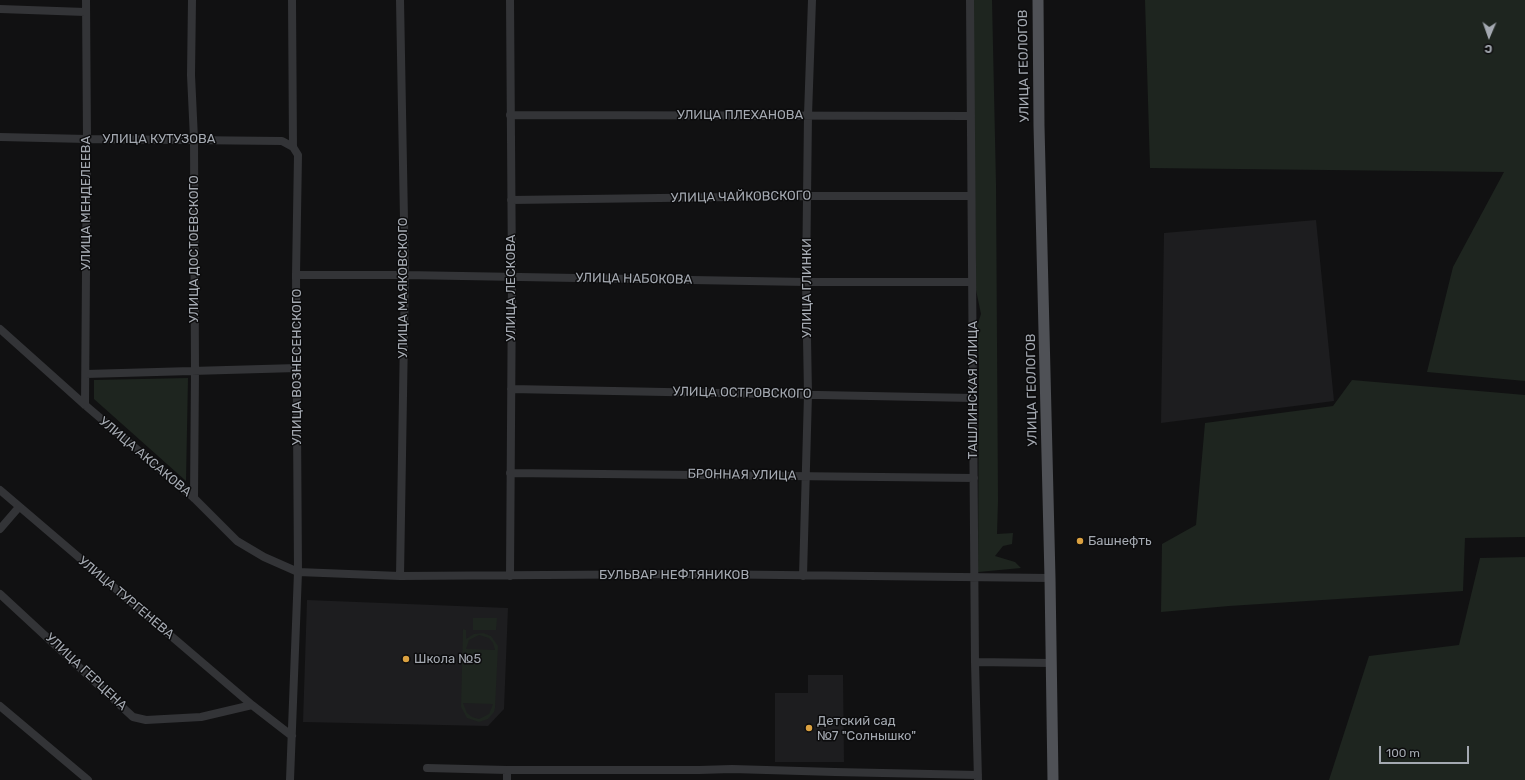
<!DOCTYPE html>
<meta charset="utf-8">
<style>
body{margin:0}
#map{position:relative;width:1525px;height:780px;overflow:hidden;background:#111112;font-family:Rubik,sans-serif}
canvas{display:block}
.north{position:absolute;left:1469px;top:16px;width:40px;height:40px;-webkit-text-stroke:3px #0c0c0d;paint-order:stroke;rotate:182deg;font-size:11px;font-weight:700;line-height:16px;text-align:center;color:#a4a9b1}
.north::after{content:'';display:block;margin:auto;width:14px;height:18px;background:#a4a9b1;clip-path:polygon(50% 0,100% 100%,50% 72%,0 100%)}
.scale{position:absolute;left:1379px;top:746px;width:90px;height:18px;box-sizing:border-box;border:2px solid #a4a9b1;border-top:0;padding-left:5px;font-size:12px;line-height:14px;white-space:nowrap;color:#a4a9b1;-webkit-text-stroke:3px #0c0c0d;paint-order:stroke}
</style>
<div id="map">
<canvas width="1525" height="780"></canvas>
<div class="north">С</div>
<div class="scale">100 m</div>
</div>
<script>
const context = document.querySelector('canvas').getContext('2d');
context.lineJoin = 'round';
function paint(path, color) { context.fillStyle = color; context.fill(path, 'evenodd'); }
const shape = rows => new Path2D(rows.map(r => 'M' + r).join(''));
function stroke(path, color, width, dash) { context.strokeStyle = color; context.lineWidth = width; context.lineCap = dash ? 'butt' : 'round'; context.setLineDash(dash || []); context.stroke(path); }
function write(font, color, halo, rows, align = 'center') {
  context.font = font + ' Rubik,sans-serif'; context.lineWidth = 3; context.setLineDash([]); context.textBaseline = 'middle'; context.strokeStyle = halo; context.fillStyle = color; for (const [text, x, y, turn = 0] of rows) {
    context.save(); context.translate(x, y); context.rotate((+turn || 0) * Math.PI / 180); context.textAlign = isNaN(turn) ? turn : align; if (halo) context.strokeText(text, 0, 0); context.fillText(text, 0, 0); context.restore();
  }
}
paint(shape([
 [1316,220,1334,401,1161,423,1164,233],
 [307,600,508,608,504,709,488,726,303,722],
 [808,675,843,675,844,762,775,762,775,693,808,693]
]), '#1d1d1f');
paint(shape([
 [974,0,992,0,996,184,998,501,997,534,1013,533,1012,544,1003,546,995,556,1015,562,1021,568,978,572,979,363,977,326,981,314,976,290,974,120],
 [1145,0,1525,0,1525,381,1427,372,1453,267,1504,172,1150,168],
 [188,378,186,481,94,399,94,380],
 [1352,380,1525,395,1525,537,1465,538,1463,591,1229,606,1161,612,1162,544,1196,525,1205,423,1333,406],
 [1525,557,1525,780,1329,780,1369,656,1459,645,1480,558],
 [473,618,497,618,496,630,473,630],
 [463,629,466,630,466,639,474,634,483,633,491,636,498,646,495,708,494,712,488,719,479,722,467,718,461,707],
 [479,635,489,638,493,643,495,650,466,649,469,640],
 [463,703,492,704,493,704,489,714,479,719,472,717,467,713]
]), '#1e251f');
stroke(shape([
 [192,0,191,75,194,139,195,371,194,498],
 [970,0,975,662,978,780],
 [0,9,85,12],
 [510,115,971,116],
 [0,137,87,139,282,141,293,147],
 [511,200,808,196,971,196],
 [296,275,405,275,806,282,972,282],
 [0,329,85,405,194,498,237,541,264,557,298,572,400,576,691,574,1050,578],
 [86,374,297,368],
 [511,389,973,398],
 [85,405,87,139,86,0],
 [510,473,974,478],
 [0,490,252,705],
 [0,529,19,507],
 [400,576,405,275,400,0],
 [510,576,512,277,510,0],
 [803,576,808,394,806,282,808,115,812,0],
 [0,594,133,717,146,720,201,717,252,705,292,736],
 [975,662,1051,663],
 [0,706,88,780],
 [427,768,507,770,699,770,732,769,835,772,978,775],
 [290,780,298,572,296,275,298,155,293,147,292,0],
 [507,780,507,770]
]), '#333437', 8);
stroke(shape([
 [1038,0,1039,126,1050,578,1053,780]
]), '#4f5156', 11);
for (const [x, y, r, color] of [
 [1080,541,4,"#dba140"],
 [406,659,4,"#dba140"],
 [809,728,4,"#dba140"]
]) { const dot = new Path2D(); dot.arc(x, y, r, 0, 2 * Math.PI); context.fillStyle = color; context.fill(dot); stroke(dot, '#0c0c0d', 1.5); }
write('13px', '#a4a9b1', '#0c0c0d', [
 ["УЛИЦА ГЕОЛОГОВ",1024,66,-91],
 ["УЛИЦА ПЛЕХАНОВА",740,115],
 ["УЛИЦА КУТУЗОВА",159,139],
 ["УЛИЦА ЧАЙКОВСКОГО",741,197,-1],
 ["УЛИЦА МЕНДЕЛЕЕВА",86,203,-90],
 ["УЛИЦА ДОСТОЕВСКОГО",194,249,-90],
 ["УЛИЦА НАБОКОВА",634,279,1],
 ["УЛИЦА МАЯКОВСКОГО",403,288,-90],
 ["УЛИЦА ЛЕСКОВА",511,288,-90],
 ["УЛИЦА ГЛИНКИ",807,288,-90],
 ["УЛИЦА ВОЗНЕСЕНСКОГО",297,367,-90],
 ["ТАШЛИНСКАЯ УЛИЦА",973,390,-90],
 ["УЛИЦА ГЕОЛОГОВ",1032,390,-91],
 ["УЛИЦА ОСТРОВСКОГО",742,393,1],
 ["УЛИЦА АКСАКОВА",145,457,40],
 ["БРОННАЯ УЛИЦА",742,475,1],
 ["БУЛЬВАР НЕФТЯНИКОВ",674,575],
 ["УЛИЦА ТУРГЕНЕВА",126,598,40],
 ["УЛИЦА ГЕРЦЕНА",86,672,43]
]);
write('13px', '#a4a9b1', '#0c0c0d', [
 ["Башнефть",1088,541],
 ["Школа №5",414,659],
 ["Детский сад",817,721],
 ["№7 \"Солнышко\"",817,736]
], 'left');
</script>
